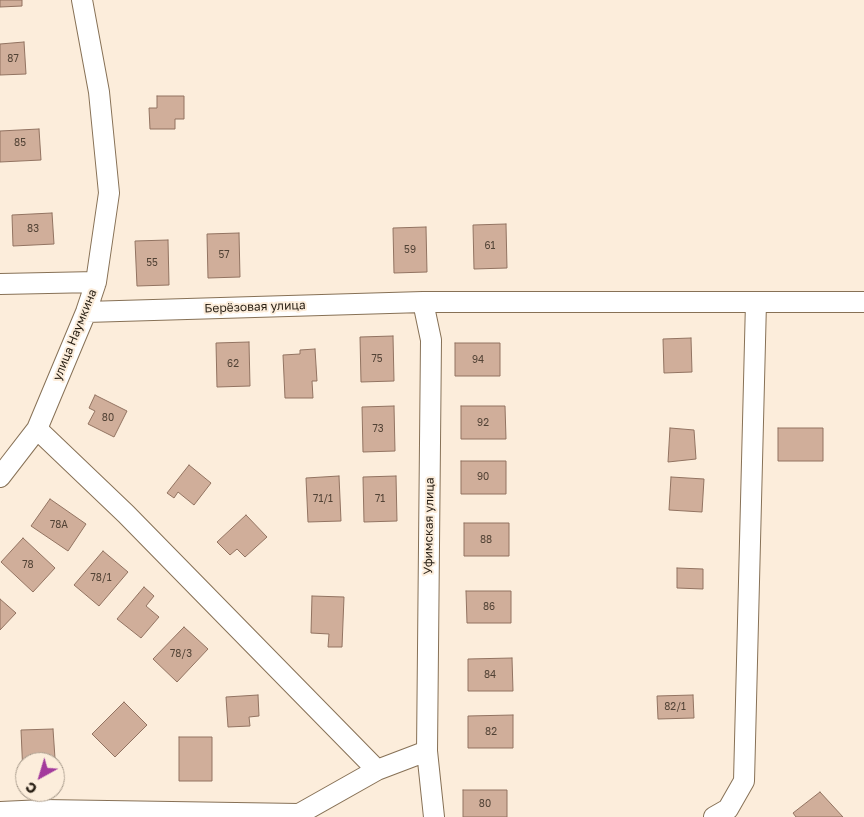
<!DOCTYPE html>
<meta charset="utf-8">
<style>
body{margin:0}
#map{position:relative;width:864px;height:817px;overflow:hidden;background:#fceddb;font-family:"Golos Text",sans-serif}
canvas{display:block}
.north{position:absolute;left:15px;top:752px;width:50px;height:50px;box-sizing:border-box;background:#fceddb;border:1px solid #a79a8b;border-radius:50%;rotate:219deg;font-size:14px;font-weight:700;line-height:20px;text-align:center;color:#271e13}
.north::after{content:'';display:block;margin:auto;width:18px;height:22px;background:#a33a9c;clip-path:polygon(50% 0,100% 100%,50% 72%,0 100%)}
</style>
<div id="map">
<canvas width="864" height="817"></canvas>
<div class="north">С</div>
</div>
<script>
const context = document.querySelector('canvas').getContext('2d');
context.lineJoin = 'round';
function paint(path, color) { context.fillStyle = color; context.fill(path, 'evenodd'); }
const shape = rows => new Path2D(rows.map(r => 'M' + r).join(''));
function stroke(path, color, width, dash) { context.strokeStyle = color; context.lineWidth = width; context.lineCap = dash ? 'butt' : 'round'; context.setLineDash(dash || []); context.stroke(path); }
function write(font, color, halo, rows, align = 'center') {
  context.font = font + ' "Golos Text",sans-serif'; context.lineWidth = 4; context.setLineDash([]); context.textBaseline = 'middle'; context.strokeStyle = halo; context.fillStyle = color; for (const [text, x, y, turn = 0] of rows) {
    context.save(); context.translate(x, y); context.rotate((+turn || 0) * Math.PI / 180); context.textAlign = isNaN(turn) ? turn : align; if (halo) context.strokeText(text, 0, 0); context.fillText(text, 0, 0); context.restore();
  }
}
const building = shape([
 [0,0,22,0,22,6,0,7,0,0],
 [24,42,26,74,0,75,0,44,24,42],
 [157,96,184,96,184,119,175,119,175,129,150,129,149,108,157,108,157,96],
 [39,129,41,160,0,162,0,131,39,129],
 [52,213,54,244,13,246,12,215,52,213],
 [506,224,507,268,474,269,473,225,506,224],
 [426,227,427,272,394,273,393,228,426,227],
 [239,233,240,277,208,278,207,234,239,233],
 [168,240,169,285,137,286,135,241,168,240],
 [393,336,394,381,361,382,360,337,393,336],
 [691,338,692,372,664,373,663,339,691,338],
 [249,342,250,386,217,387,216,343,249,342],
 [455,343,500,343,500,376,455,376,455,343],
 [315,349,317,381,312,381,313,398,285,398,283,355,300,354,300,350,315,349],
 [95,395,127,411,114,437,88,424,95,411,89,408,95,395],
 [394,406,395,451,363,452,362,407,394,406],
 [461,406,505,406,506,439,461,439,461,406],
 [670,428,694,430,696,459,668,462,670,428],
 [778,428,823,428,823,461,778,461,778,428],
 [461,461,506,461,506,494,461,494,461,461],
 [189,465,211,483,194,505,178,492,174,498,167,493,189,465],
 [339,476,341,521,308,522,306,478,339,476],
 [396,476,397,521,364,522,363,477,396,476],
 [671,477,704,479,702,512,669,510,671,477],
 [50,499,86,524,68,551,31,526,50,499],
 [246,515,267,537,245,557,237,549,230,555,217,542,246,515],
 [464,523,509,523,509,556,464,556,464,523],
 [23,538,55,568,33,592,1,562,23,538],
 [103,551,128,572,99,606,74,585,103,551],
 [677,568,703,569,703,589,677,588,677,568],
 [144,587,154,596,146,606,159,617,141,638,117,619,144,587],
 [466,591,511,591,511,623,467,623,466,591],
 [312,596,344,597,342,647,328,647,329,634,311,633,312,596],
 [0,599,16,613,0,630,0,599],
 [184,627,208,649,177,682,153,659,184,627],
 [512,658,513,691,468,691,468,659,512,658],
 [258,695,259,716,249,717,250,726,228,727,226,697,258,695],
 [693,695,694,718,658,719,657,696,693,695],
 [124,702,147,725,115,757,92,734,124,702],
 [513,715,513,748,468,748,468,716,513,715],
 [53,729,56,773,55,762,25,762,25,775,23,775,21,730,53,729],
 [179,737,212,737,212,781,179,781,179,737],
 [463,790,507,790,507,817,463,817,463,790],
 [820,792,843,817,796,817,793,813,820,792]
]);
paint(building, '#d0ae9a');
stroke(building, '#927361', 1);
const minor = shape([
 [0,284,96,282],
 [423,302,431,340,427,751,434,817],
 [86,312,423,302,864,302],
 [37,429,126,514,377,770],
 [0,477,37,429,86,312,96,282,109,193,99,92,82,0],
 [0,812,44,810,299,814],
 [299,817,299,814,377,770,427,751],
 [714,817,728,809,744,781,756,302]
]);
stroke(minor, '#877156', 22);
stroke(minor, '#fff', 20);
write('10px', '#514235', null, [
 ["87",13,59],
 ["85",20,143],
 ["83",33,229],
 ["61",490,246],
 ["59",410,250],
 ["57",224,255],
 ["55",152,263],
 ["75",377,359],
 ["94",478,360],
 ["62",233,364],
 ["80",108,418],
 ["92",483,423],
 ["73",378,429],
 ["90",483,477],
 ["71/1",323,499],
 ["71",380,499],
 ["78А",59,525],
 ["88",486,540],
 ["78",28,565],
 ["78/1",101,578],
 ["86",489,607],
 ["78/3",181,654],
 ["84",490,675],
 ["82/1",675,707],
 ["82",491,732],
 ["80",485,804]
]);
write('12px', '#271e13', '#fceddb', [
 ["Берёзовая улица",255,307,-2],
 ["улица Наумкина",75,335,-68],
 ["Уфимская улица",429,526,-89]
]);
</script>
